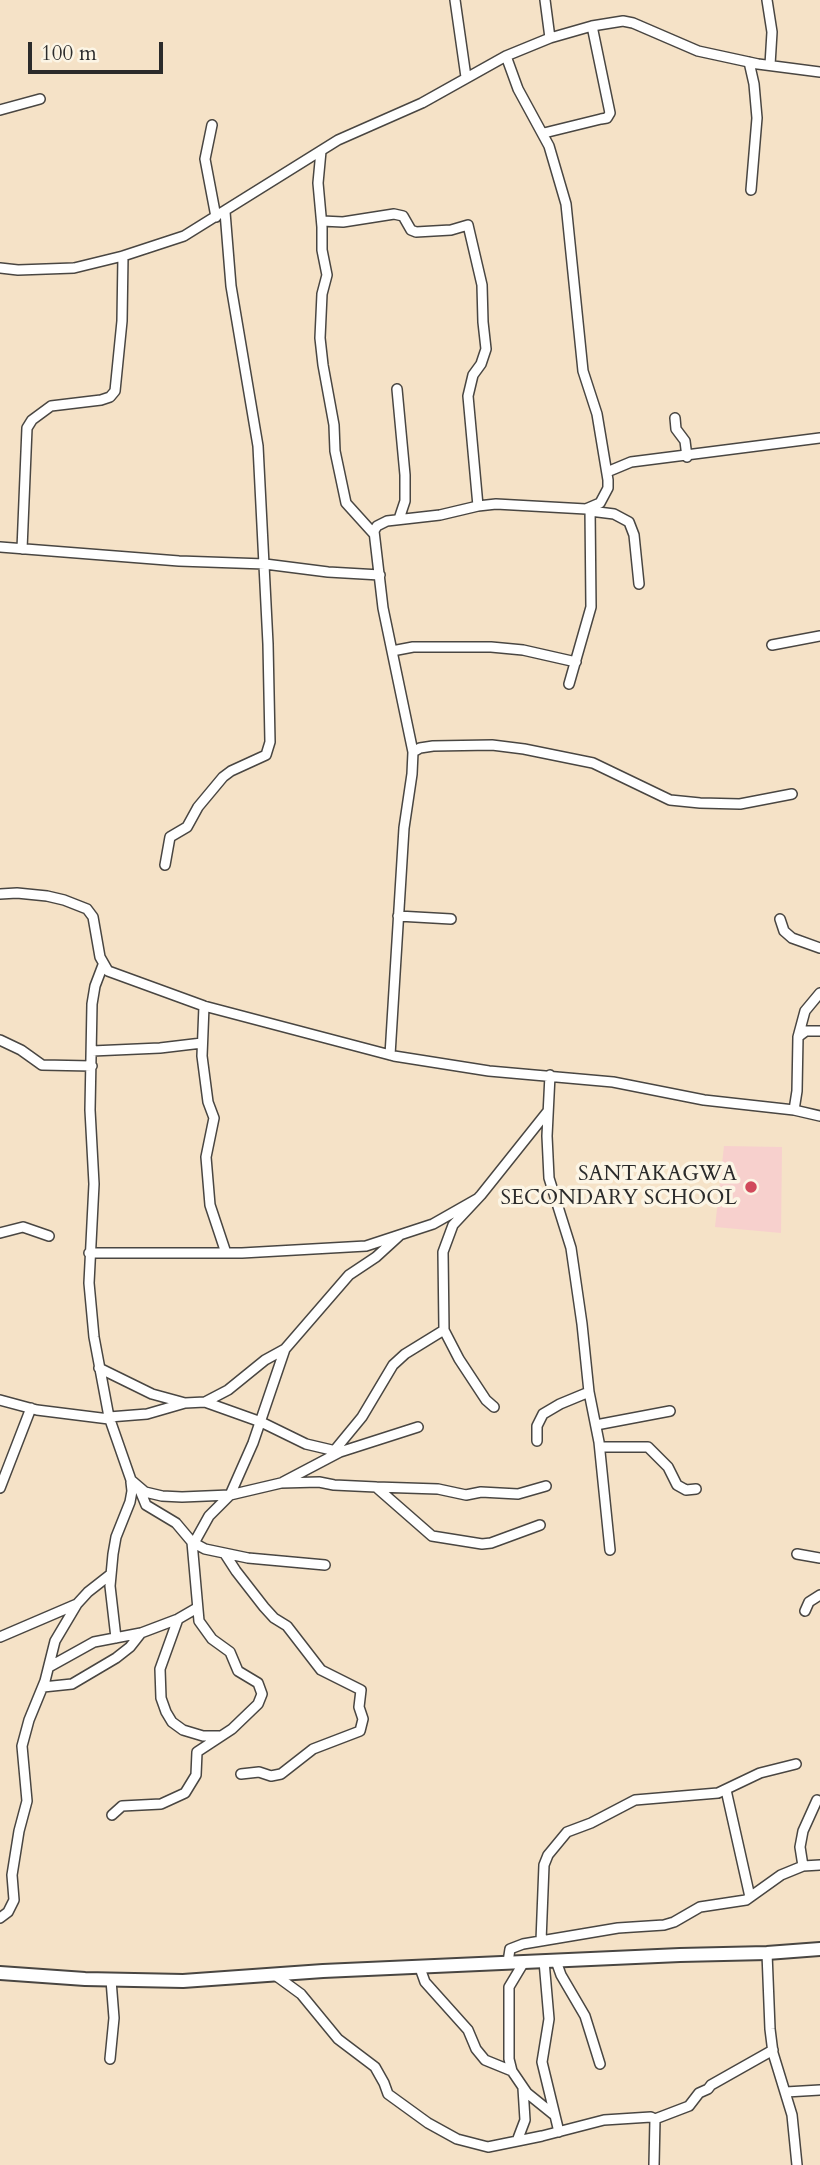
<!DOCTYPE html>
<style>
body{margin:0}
#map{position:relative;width:820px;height:2165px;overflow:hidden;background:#f5e2c7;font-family:Cardo,serif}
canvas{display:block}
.scale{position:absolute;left:28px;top:42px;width:135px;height:32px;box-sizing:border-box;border:4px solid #2b2b2b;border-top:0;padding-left:9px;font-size:21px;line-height:24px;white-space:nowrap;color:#2b2b2b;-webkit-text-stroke:5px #fcf5e5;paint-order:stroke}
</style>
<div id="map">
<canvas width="820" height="2165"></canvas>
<div class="scale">100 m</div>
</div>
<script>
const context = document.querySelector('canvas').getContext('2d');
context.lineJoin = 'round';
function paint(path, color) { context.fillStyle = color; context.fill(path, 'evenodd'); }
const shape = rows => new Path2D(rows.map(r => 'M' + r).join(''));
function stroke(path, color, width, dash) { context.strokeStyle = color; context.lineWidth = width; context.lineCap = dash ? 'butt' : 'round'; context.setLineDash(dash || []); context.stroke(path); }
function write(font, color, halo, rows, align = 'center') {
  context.font = font + ' Cardo,serif'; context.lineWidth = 7; context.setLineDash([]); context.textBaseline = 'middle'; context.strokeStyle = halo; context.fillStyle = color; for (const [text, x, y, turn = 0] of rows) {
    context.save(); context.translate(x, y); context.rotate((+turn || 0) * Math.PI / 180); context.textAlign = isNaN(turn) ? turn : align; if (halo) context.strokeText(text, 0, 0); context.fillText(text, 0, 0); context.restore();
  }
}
paint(shape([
 [724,1146,782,1147,781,1233,715,1227]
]), '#f7d0cd');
const street = shape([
 [455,0,466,77],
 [545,0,550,38],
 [767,0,772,32,770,65],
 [749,62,754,84,757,118,751,190],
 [0,110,40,99],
 [212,125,205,159,216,217],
 [544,133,601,119,607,118,610,113,592,26],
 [321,151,318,183,322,227,322,250,327,275,322,294,320,338,323,365,334,425,335,451,346,503,374,534],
 [322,221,343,222,394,214,403,216,411,230,416,232,451,230,468,225,482,285,483,322,486,349,481,364,473,375,468,396,478,506],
 [0,268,18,270,74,268,123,256,184,236,338,140,422,103,506,56,550,38,592,26,623,21,633,23,698,51,758,64,820,72],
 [397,389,405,475,405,501,399,519],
 [675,418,676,429,685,441,687,457],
 [607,472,631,462,820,438],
 [590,511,614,514,629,522,634,535,639,584],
 [0,547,179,561,265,564,328,572,380,575],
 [22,549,27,428,32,420,51,406,101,400,110,397,115,391,122,321,123,256],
 [772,645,820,636],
 [392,651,413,647,491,647,523,650,576,662],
 [569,684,591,607,590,508],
 [413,752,420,748,433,746,492,745,524,749,593,763,670,800,700,803,740,804,792,794],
 [165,865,170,837,187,827,198,807,223,777,231,771,266,755,270,742,268,644,258,446,231,286,225,212],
 [0,894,17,893,47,896,64,900,87,909,93,917,100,957,108,971,204,1006,394,1056,489,1071,613,1082,704,1100,794,1110,820,1116],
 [398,916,451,919],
 [780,919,784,931,792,938,820,948],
 [103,965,95,986,92,1004,90,1110,94,1184,89,1283,94,1337,109,1417,131,1480,145,1492,162,1496,182,1497,230,1495,281,1483,319,1482,334,1485,376,1487,432,1536,482,1544,491,1543,540,1525],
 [204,1006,202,1056,208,1102,214,1118,206,1157,210,1205,226,1253],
 [798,1037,806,1031,820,1031],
 [0,1040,21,1050,42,1065,92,1066],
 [92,1051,160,1048,202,1043],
 [390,1055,404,828,412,774,413,752,383,608,374,531,377,526,387,521,440,515,478,506,496,504,586,509,600,503,608,488,608,480,597,414,583,371,566,204,549,146,518,89,506,56],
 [550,1075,547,1136,549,1178,571,1248,582,1324,589,1392,599,1442,610,1550],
 [794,1110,797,1091,798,1037,805,1011,820,993],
 [0,1233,23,1227,49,1236],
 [89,1253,242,1253,366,1246,433,1224,477,1199],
 [99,1368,152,1394,185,1403],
 [0,1400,37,1410,109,1419],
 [205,1402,228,1390,265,1360,285,1349],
 [494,1407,486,1400,459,1359,444,1330,443,1252,453,1225,481,1195,548,1111],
 [109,1417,147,1414,185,1403,205,1402,261,1422,306,1444,340,1452],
 [596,1425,670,1411],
 [537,1441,537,1426,543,1414,560,1404,589,1392],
 [600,1447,648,1447,668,1467,677,1485,686,1490,696,1489],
 [334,1451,362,1417,393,1365,405,1354,444,1330],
 [283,1482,340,1452,418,1427],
 [376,1487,438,1489,466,1495,481,1492,518,1494,546,1486],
 [0,1488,31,1408],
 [192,1542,205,1549,248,1558,325,1565],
 [194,1543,209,1516,230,1495,253,1443,285,1349,349,1275,376,1257,399,1236],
 [225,1554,236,1571,264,1607,274,1618,287,1626,321,1670,361,1690,359,1707,363,1719,360,1731,313,1749,281,1774,271,1776,259,1772,241,1774],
 [797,1554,820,1558],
 [805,1611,809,1602,820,1595],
 [178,1619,160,1669,161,1698,166,1712,172,1722,183,1730,203,1736,219,1736],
 [0,1637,77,1604],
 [116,1638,110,1586,113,1554,116,1537,130,1502,132,1491,131,1482],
 [49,1667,94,1642,141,1633,178,1619,197,1608],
 [43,1687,72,1684,116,1658,130,1647,141,1633],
 [726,1790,750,1897],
 [112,1815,122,1806,161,1804,185,1793,196,1775,197,1752,232,1729,258,1704,262,1694,258,1683,238,1671,230,1652,212,1639,199,1621,192,1542,176,1523,146,1505,139,1488],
 [803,1866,800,1847,803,1831,817,1800],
 [0,1918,8,1912,14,1900,12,1875,19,1831,27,1801,22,1746,29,1720,45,1681,55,1641,77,1604,88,1592,111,1574],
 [541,1941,544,1865,548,1855,567,1832,591,1823,635,1800,718,1793,760,1773,796,1764],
 [767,1953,770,2029,773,2053,792,2115,797,2165],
 [544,1961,549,2019,542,2062,559,2132],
 [556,1961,561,1975,585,2016,600,2064],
 [508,1962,510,1949,523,1944,618,1928,664,1925,674,1922,700,1907,746,1900,781,1875,803,1866,820,1865],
 [524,1962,509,1987,509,2059,512,2071,527,2093,553,2114],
 [420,1968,425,1982,468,2030,476,2049,485,2060,512,2071],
 [275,1975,301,1994,338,2039,375,2067,384,2083,388,2094,428,2123,457,2139,488,2147,542,2136,604,2120,651,2117,655,2119,654,2165],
 [110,2059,114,2018,111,1980],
 [786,2092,820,2090],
 [655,2119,689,2106,699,2093,708,2089,711,2085,773,2050],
 [517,2141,525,2120,523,2088]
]);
const secondary = shape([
 [0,1973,85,1979,183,1981,323,1971,680,1955,767,1953,820,1949]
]);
stroke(street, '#494642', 12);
stroke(secondary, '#494642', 16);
stroke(street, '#fff', 9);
stroke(secondary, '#fff', 12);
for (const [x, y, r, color] of [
 [751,1187,7,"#d1495b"]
]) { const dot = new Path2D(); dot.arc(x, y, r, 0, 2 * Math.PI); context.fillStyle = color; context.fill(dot); stroke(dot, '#fcf5e5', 2.5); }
write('21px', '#2b2b2b', '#fcf5e5', [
 ["SANTAKAGWA",737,1175],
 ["SECONDARY SCHOOL",737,1199]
], 'right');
</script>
